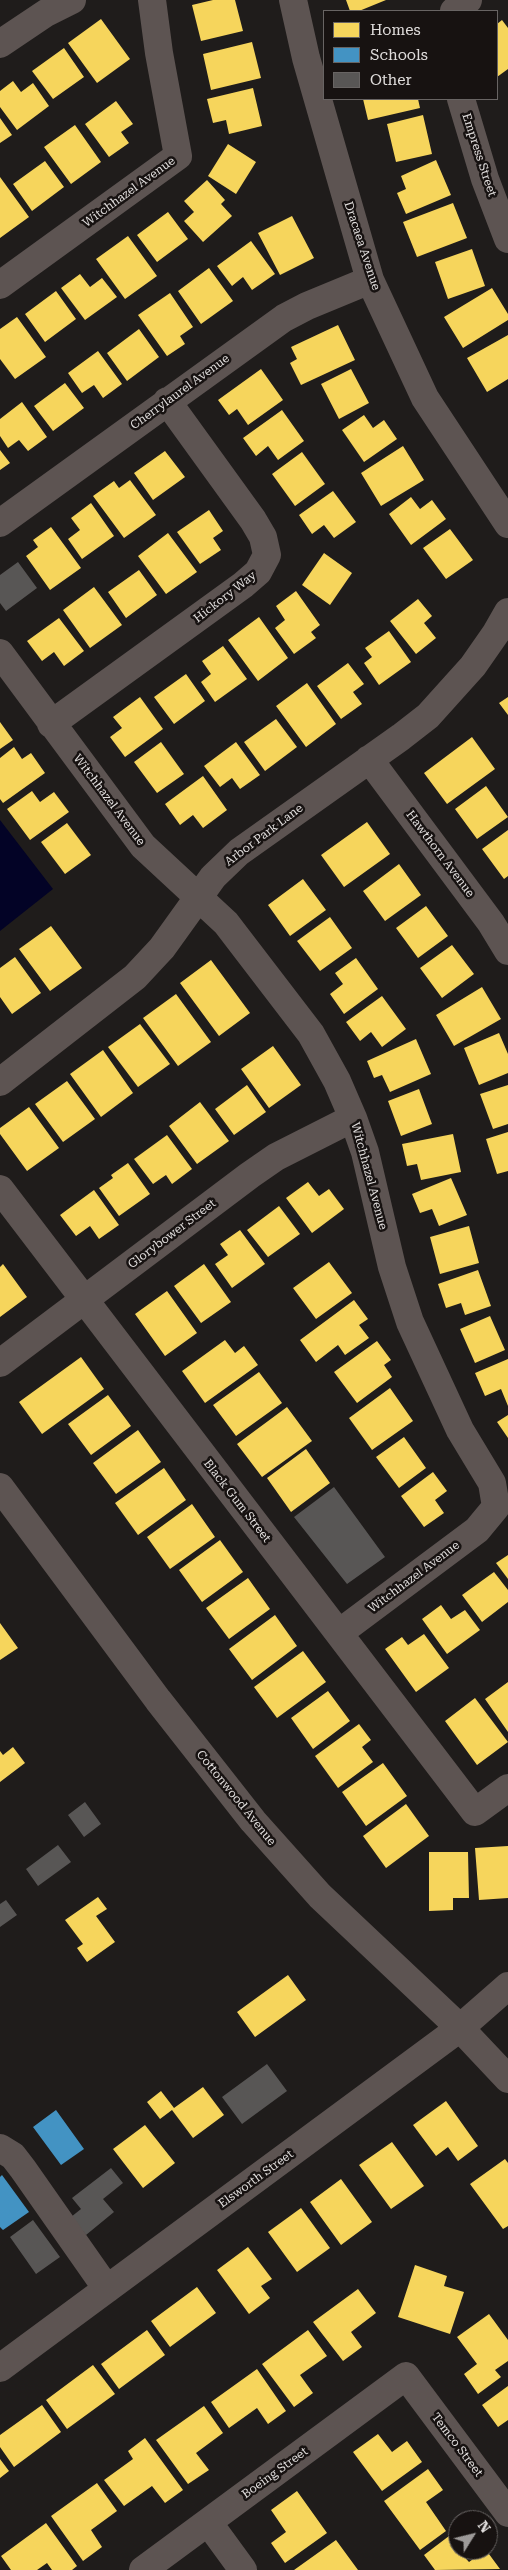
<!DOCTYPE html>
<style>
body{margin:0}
#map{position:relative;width:508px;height:2570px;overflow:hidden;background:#1f1c1b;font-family:"Roboto Serif",serif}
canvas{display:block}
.legend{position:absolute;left:323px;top:10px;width:175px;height:90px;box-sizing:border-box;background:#171211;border:1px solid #686463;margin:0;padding:6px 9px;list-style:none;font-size:15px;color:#e1dedd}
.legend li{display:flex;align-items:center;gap:10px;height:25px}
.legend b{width:25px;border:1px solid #686463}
.north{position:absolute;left:448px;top:2510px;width:50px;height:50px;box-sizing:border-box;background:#171211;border:1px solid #686463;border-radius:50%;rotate:54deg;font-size:14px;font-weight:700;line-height:20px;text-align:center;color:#e1dedd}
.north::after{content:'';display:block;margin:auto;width:18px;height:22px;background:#9d9a99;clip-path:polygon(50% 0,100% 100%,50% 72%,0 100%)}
</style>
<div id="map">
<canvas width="508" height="2570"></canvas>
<ul class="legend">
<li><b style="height:14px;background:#f6d55c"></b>Homes</li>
<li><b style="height:14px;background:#4393c3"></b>Schools</li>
<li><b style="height:14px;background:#585655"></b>Other</li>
</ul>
<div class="north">N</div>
</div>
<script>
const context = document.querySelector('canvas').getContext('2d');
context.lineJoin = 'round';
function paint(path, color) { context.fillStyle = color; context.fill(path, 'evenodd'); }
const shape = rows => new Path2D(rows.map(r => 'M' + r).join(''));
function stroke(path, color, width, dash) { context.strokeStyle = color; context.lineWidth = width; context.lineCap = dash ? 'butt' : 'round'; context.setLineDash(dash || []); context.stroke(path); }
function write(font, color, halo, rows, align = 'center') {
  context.font = font + ' "Roboto Serif",serif'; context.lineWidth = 5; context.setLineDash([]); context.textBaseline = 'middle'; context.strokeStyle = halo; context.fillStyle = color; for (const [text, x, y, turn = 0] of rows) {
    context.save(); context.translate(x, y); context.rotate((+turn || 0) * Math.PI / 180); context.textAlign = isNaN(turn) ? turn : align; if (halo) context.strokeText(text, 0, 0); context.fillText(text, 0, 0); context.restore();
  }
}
paint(shape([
 [0,820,53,889,0,931]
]), '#030326');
paint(shape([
 [213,0,235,0,243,31,201,41,192,5],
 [346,0,386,0,359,11,350,11],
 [101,19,130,59,97,83,68,43],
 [502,20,508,28,508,69,497,77,497,24],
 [252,42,261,78,211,90,203,54],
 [64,48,84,77,53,99,32,71],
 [13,81,21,92,33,83,49,106,17,130,0,107,0,91],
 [253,88,262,126,229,134,226,120,213,123,207,99],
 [363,99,418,99,420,108,368,120],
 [116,101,133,124,121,132,129,143,109,157,85,124],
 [423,115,432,154,396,162,387,124],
 [0,118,12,135,0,143],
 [75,125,101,162,71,184,44,147],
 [228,144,256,162,236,194,208,176],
 [436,160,451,195,406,214,397,193,406,189,401,176],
 [45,161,64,187,32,211,13,184],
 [0,177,29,217,0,238],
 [207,180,225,200,221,204,232,216,203,242,184,221,194,212,184,201],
 [453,203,467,238,417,257,403,222],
 [168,212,188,239,157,262,137,235],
 [292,216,314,258,280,275,258,233],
 [128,236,157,276,125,299,96,259],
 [251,241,275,274,252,290,243,277,232,286,217,266],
 [472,249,485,286,448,299,435,262],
 [209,268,233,301,201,324,178,291],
 [80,274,90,287,102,278,117,297,85,320,61,288],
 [492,288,508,314,508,320,463,348,444,317],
 [56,291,76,319,45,342,25,314],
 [170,293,193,327,180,336,185,344,167,356,138,315],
 [17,317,46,357,15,379,0,359,0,329],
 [338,325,355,360,301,385,290,363,297,359,291,347],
 [139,329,159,357,127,381,107,353],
 [508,335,508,379,487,392,467,358],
 [98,351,122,384,103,398,94,385,82,393,68,373],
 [261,369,283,400,248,425,237,409,229,415,218,400],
 [351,369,369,403,339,419,321,384],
 [65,383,84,408,53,431,34,406],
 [22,402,47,437,28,451,19,440,8,448,0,436,0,419],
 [282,410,304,441,278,460,268,446,256,456,243,438],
 [364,415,373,428,384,420,397,439,364,462,342,430],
 [403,446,424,480,381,506,361,473],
 [0,450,10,463,0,470],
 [165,451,185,477,153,500,134,473],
 [302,452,325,484,295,506,272,474],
 [130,480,156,515,124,538,93,496,114,481,119,488],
 [333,491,356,522,334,538,324,525,312,534,299,515],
 [411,497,420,509,432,500,446,519,411,545,389,514],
 [91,503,114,536,82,559,68,539,80,530,71,518],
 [209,510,223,531,213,538,221,550,200,564,177,532],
 [51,527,81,568,50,590,26,556,38,547,33,540],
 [450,529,473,560,446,579,423,548],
 [168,533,197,572,166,594,138,556],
 [324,553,352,573,330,605,302,585],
 [139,570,157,595,126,618,108,592],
 [94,587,122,625,90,648,63,610],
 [296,591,320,625,311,632,316,638,294,654,275,628,285,620,276,606],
 [418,599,432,616,424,623,436,638,416,654,390,621],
 [259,617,288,658,258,681,228,640],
 [59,618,84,651,64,666,54,652,42,661,27,641],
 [389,631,411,662,379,685,364,663,372,657,365,648],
 [223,646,247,679,215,702,201,682,211,674,202,661],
 [348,663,364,684,353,692,362,704,341,719,317,686],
 [186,674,205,701,174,724,154,697],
 [307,683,336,724,306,747,276,706],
 [140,697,163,729,125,757,110,737,122,728,113,717],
 [508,697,508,715,499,703],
 [276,719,297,747,265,771,244,742],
 [0,722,13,740,0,749],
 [472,737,495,769,447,804,424,773],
 [161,742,184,774,157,793,134,762],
 [236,742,260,775,240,789,232,778,220,787,204,766],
 [14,747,22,759,31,753,45,773,3,803,0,799,0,758],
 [203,776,227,810,203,828,193,815,180,825,165,804],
 [486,786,508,817,477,839,455,809],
 [32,791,40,802,54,792,69,812,30,840,7,809],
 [367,822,390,854,344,887,321,855],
 [67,823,91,855,65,874,41,842],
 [508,830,508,876,504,879,482,849],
 [399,864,421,895,385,921,363,891],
 [303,879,326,910,290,936,268,905],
 [426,906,448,936,418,958,396,928],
 [330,917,352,948,320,971,297,941],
 [51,926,82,968,50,991,19,949],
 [452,945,474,974,442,998,420,968],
 [15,957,41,993,12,1014,0,997,0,968],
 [356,958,378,989,344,1014,330,994,343,984,335,973],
 [211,960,250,1013,219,1036,180,983],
 [482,987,501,1019,454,1046,436,1015],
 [176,994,211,1042,178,1066,143,1018],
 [382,996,406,1029,382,1047,371,1032,360,1041,346,1022],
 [140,1024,170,1064,138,1087,108,1047],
 [499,1033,508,1054,508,1073,479,1085,464,1048],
 [416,1039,431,1074,390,1092,382,1075,374,1078,367,1061],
 [273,1046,301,1085,269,1108,241,1069],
 [103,1050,133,1093,101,1117,70,1074],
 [67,1081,95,1119,63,1142,35,1104],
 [247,1085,266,1112,234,1135,215,1109],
 [508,1085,508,1124,493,1129,480,1094],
 [419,1089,432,1124,401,1136,388,1101],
 [200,1102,229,1141,197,1164,169,1126],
 [29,1107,59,1148,27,1171,0,1134,0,1128],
 [508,1132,508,1171,497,1174,486,1139],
 [453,1134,461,1172,421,1180,417,1164,407,1166,402,1144],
 [167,1135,192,1169,172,1184,166,1175,153,1184,134,1159],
 [128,1163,150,1194,119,1216,99,1188,113,1178,111,1175],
 [451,1178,467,1215,439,1226,432,1209,420,1213,412,1194],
 [308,1182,319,1196,329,1189,344,1209,312,1233,286,1198],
 [94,1190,119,1225,99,1239,90,1226,76,1236,60,1215],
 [279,1206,300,1234,268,1257,247,1230],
 [469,1226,479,1263,440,1274,430,1237],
 [240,1230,265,1264,232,1288,215,1264,228,1255,220,1244],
 [329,1262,352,1293,316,1319,293,1288],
 [3,1264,27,1297,0,1317,0,1267],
 [204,1264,231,1302,201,1323,174,1286],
 [478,1270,491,1306,465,1315,461,1303,446,1308,438,1284],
 [167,1291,197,1333,165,1356,135,1314],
 [354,1300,368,1319,359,1325,369,1338,345,1355,338,1345,316,1362,300,1340],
 [490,1316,505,1350,475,1363,460,1329],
 [225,1340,235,1353,244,1346,258,1365,205,1403,182,1371],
 [377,1341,391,1360,384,1365,392,1377,357,1403,334,1372],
 [81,1357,104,1389,42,1434,19,1402],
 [508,1359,508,1406,501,1389,485,1396,475,1373],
 [259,1372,282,1403,236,1436,213,1405],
 [390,1388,413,1421,372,1450,349,1418],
 [108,1395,131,1426,91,1455,68,1424],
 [287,1407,312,1441,262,1477,237,1444],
 [508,1415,508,1438,497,1422],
 [138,1430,161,1462,116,1494,93,1463],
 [404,1437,426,1468,399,1488,376,1457],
 [306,1449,330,1483,291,1512,267,1478],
 [164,1468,186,1500,138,1535,115,1503],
 [433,1472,447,1491,435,1500,444,1513,424,1527,401,1496],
 [192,1504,215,1537,170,1569,147,1537],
 [220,1540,243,1572,202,1602,179,1570],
 [508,1555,508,1579,496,1563],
 [494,1572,508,1590,508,1602,482,1622,462,1595],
 [248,1578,270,1609,229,1639,206,1608],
 [441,1605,451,1619,465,1610,480,1630,447,1654,422,1619],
 [275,1615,297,1646,252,1680,229,1649],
 [0,1623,18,1648,0,1660],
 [424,1634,449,1668,416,1692,385,1649,402,1637,408,1645],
 [303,1651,326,1682,277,1718,254,1687],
 [508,1682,508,1732,485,1699],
 [328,1691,350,1721,313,1749,291,1718],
 [475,1698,508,1742,477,1765,445,1721],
 [359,1724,371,1740,362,1747,373,1762,338,1788,315,1756],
 [13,1747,25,1763,0,1782,0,1751,3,1755],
 [383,1763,407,1796,366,1826,342,1792],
 [406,1804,429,1836,386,1868,363,1836],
 [508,1846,508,1898,479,1900,475,1848],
 [429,1852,468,1852,469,1898,453,1898,453,1910,429,1911],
 [98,1897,107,1909,96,1916,115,1942,87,1962,77,1948,83,1944,65,1920],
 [288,1975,306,2000,255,2037,237,2012],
 [203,2087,224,2115,193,2138,172,2110,160,2119,147,2102,161,2091,174,2108],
 [446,2101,478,2146,458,2161,448,2147,436,2156,413,2125],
 [145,2125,175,2163,143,2188,113,2149],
 [392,2142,424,2186,391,2209,359,2165],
 [505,2159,508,2163,508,2226,503,2229,470,2184],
 [341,2179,372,2222,341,2245,310,2202],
 [301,2208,330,2248,297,2272,268,2232],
 [248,2247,272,2279,261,2286,270,2298,249,2314,217,2270],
 [415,2265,447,2276,444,2286,464,2292,450,2334,398,2317],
 [197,2287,216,2313,170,2347,151,2321],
 [358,2289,376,2313,351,2332,362,2347,343,2361,313,2322],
 [489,2314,508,2340,508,2361,495,2370,501,2377,478,2394,464,2374,477,2364,457,2337],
 [147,2330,165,2355,119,2389,101,2364],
 [308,2330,327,2356,300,2375,313,2393,294,2407,262,2364],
 [93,2365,115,2394,67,2429,46,2400],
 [257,2369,286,2411,268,2424,257,2408,229,2428,211,2402],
 [508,2386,508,2420,498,2427,482,2405],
 [42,2405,61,2432,14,2467,0,2447,0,2435],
 [204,2406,223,2433,196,2453,209,2470,188,2484,156,2440],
 [378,2434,392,2452,407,2441,422,2462,382,2491,353,2452],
 [145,2438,183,2490,165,2503,152,2486,124,2506,104,2480,133,2459,128,2451],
 [0,2459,9,2471,0,2478],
 [428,2469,443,2490,426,2502,446,2531,420,2550,384,2501],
 [97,2483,117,2511,91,2530,102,2547,83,2561,51,2516],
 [297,2491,327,2533,285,2563,271,2543,286,2532,271,2510],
 [46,2523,77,2566,72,2570,52,2570,47,2563,37,2570,11,2570,1,2556],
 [449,2536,458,2550,469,2562,486,2550,500,2569,435,2570,424,2555],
 [336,2540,358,2570,294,2570]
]), '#f6d55c');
paint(shape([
 [56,2110,84,2149,61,2165,33,2127],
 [2,2175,29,2212,3,2230,0,2227,0,2177]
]), '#4393c3');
paint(shape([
 [18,562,37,588,6,611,0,603,0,575],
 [334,1487,385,1557,347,1584,294,1517],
 [85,1802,101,1824,84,1837,68,1815],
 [58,1845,71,1862,38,1886,26,1869],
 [6,1900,17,1915,0,1927,0,1904],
 [267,2064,287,2091,242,2124,222,2097],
 [111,2168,123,2183,103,2199,114,2212,86,2235,71,2217,81,2209,72,2198],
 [33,2220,60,2257,36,2274,10,2237]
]), '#585655');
stroke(shape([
 [293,0,306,58,370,280,425,398,508,524],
 [454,11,468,0],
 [0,44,46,13,72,0],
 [461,99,485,179,508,239],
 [0,285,178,156,159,53,152,0],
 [0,523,284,318,307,306,370,280],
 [0,653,143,846,226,923,311,1034,337,1081,353,1118,365,1152,392,1267,410,1322,460,1430,492,1483,496,1507,477,1530,339,1633],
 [51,724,243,585,258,572,267,555,263,537,253,520,167,401],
 [369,759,491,923,508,951],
 [0,1082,135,977,162,948,213,877,239,852,401,737,428,716,473,666,496,633,508,612],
 [0,1189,475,1812,508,1788],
 [0,1363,250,1175,276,1157,353,1118],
 [0,1487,158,1700,253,1821,320,1896,460,2028,508,2079],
 [0,2148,13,2156,23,2169,107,2289],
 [0,2368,460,2028,508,1986],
 [208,2522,243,2570],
 [143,2570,406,2376,508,2513]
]), '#5d5452', 28);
write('12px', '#e1dedd', '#171211', [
 ["Empress Street",479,155,72],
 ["Witchhazel Avenue",129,192,-36],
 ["Dracaea Avenue",362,246,72],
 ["Cherrylaurel Avenue",180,392,-36],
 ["Hickory Way",225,597,-38],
 ["Witchhazel Avenue",109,800,53],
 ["Arbor Park Lane",264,835,-37],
 ["Hawthorn Avenue",440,854,53],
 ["Witchhazel Avenue",369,1176,75],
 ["Glorybower Street",172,1234,-37],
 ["Black Gum Street",237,1501,52],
 ["Witchhazel Avenue",414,1577,-37],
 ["Cottonwood Avenue",236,1798,51],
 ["Elsworth Street",256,2179,-36],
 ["Temco Street",457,2445,53],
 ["Boeing Street",275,2473,-36]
]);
</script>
